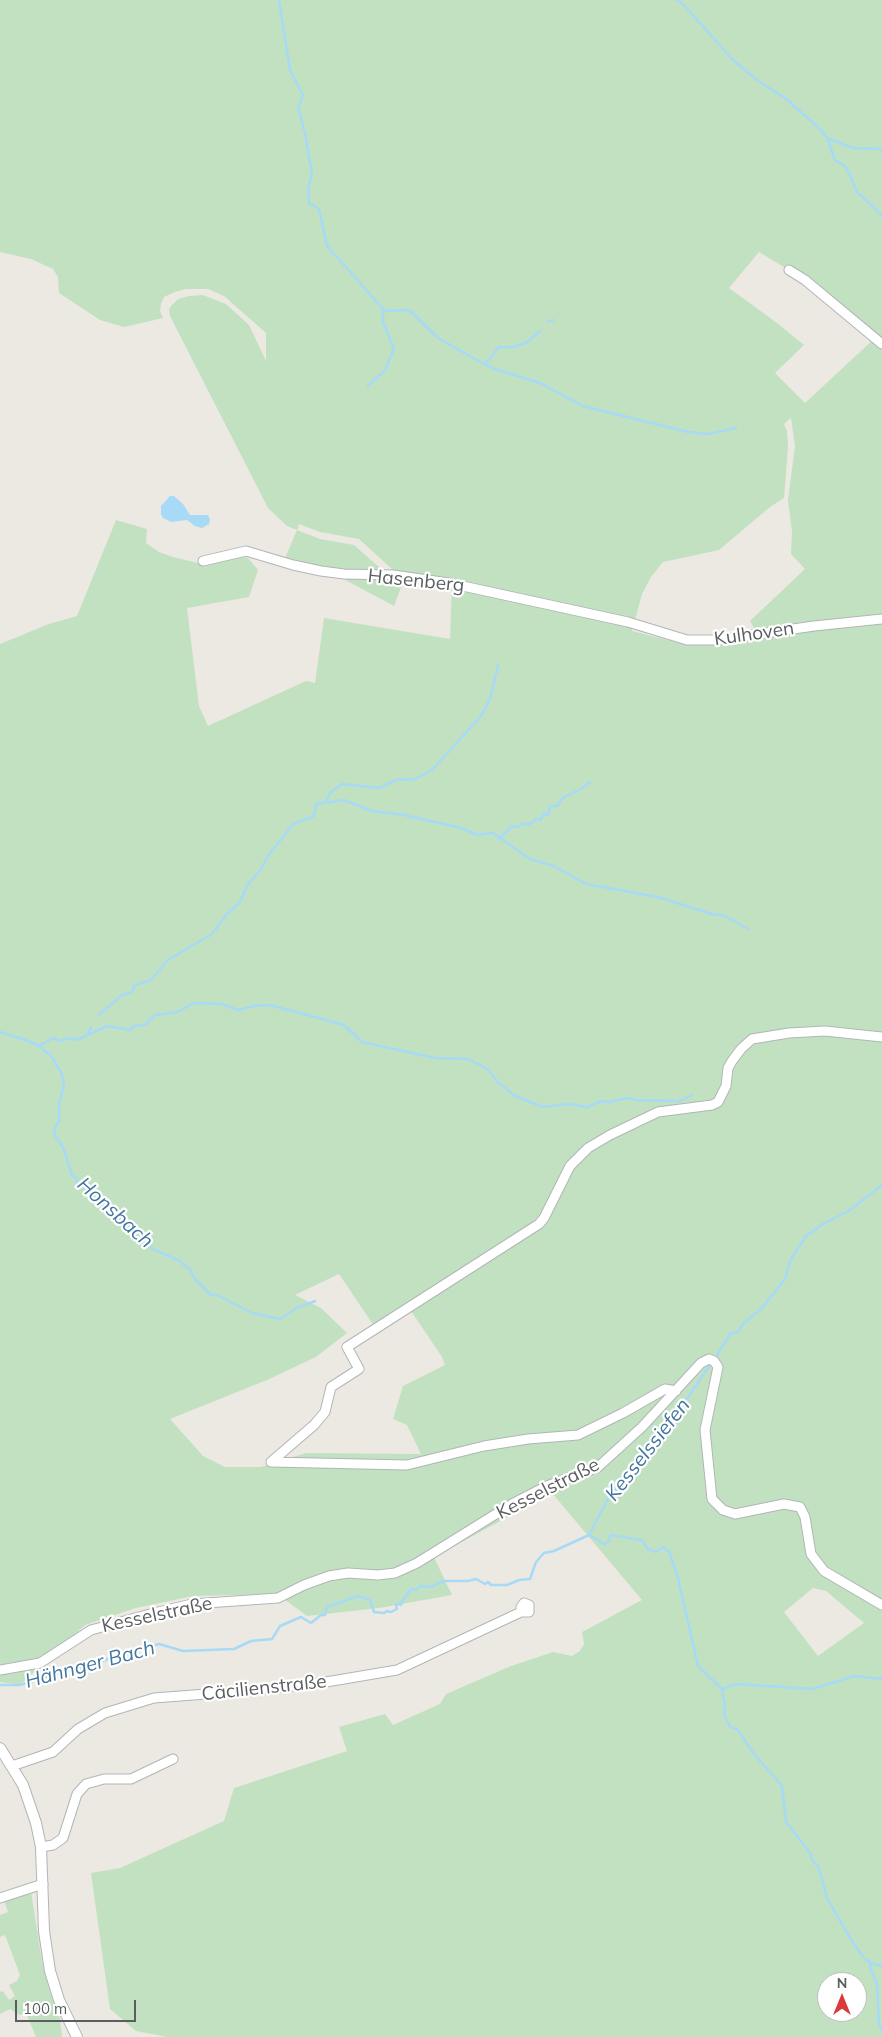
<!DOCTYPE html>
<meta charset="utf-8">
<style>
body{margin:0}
#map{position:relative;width:882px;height:2037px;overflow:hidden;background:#ece9e2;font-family:Mulish,sans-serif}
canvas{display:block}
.north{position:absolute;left:817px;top:1972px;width:50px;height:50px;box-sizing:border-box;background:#fff;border:1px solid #bdbfc0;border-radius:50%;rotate:0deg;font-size:14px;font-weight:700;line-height:20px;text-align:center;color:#5a5e61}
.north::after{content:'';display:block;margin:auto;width:18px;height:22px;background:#da3b3a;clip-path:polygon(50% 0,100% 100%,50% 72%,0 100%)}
.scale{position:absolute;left:15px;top:2000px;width:121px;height:22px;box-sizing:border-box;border:2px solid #5a5e61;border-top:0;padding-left:6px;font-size:15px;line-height:18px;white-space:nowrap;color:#5a5e61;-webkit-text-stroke:4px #fff;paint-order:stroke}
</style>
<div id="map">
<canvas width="882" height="2037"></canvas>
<div class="north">N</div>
<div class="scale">100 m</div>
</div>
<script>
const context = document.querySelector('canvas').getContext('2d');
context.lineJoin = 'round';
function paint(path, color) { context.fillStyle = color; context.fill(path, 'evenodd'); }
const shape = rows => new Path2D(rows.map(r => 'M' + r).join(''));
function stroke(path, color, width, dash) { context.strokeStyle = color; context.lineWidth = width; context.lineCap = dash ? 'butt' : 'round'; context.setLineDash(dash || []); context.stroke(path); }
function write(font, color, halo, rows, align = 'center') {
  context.font = font + ' Mulish,sans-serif'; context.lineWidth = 4.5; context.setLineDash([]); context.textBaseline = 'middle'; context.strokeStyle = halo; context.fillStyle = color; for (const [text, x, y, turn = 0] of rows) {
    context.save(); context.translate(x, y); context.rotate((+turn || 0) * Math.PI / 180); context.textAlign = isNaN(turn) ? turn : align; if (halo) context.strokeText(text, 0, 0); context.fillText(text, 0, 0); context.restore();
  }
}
paint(shape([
 [0,0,882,0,882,614,841,618,846,626,882,623,882,2037,167,2037,136,2031,110,2009,91,1873,120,1868,224,1821,234,1788,347,1751,339,1727,385,1714,393,1725,440,1704,446,1694,511,1666,553,1652,572,1656,580,1651,584,1644,582,1632,642,1600,552,1493,434,1557,452,1595,379,1608,307,1616,277,1594,193,1596,136,1608,85,1625,20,1685,0,1682,0,644,49,624,77,616,116,520,147,529,146,543,159,552,173,557,202,564,238,555,248,558,258,570,249,597,187,608,199,706,208,726,306,681,315,683,324,618,450,639,452,580,394,571,359,539,320,532,299,524,297,530,320,539,354,545,395,581,403,582,394,606,321,567,285,558,297,530,287,526,268,508,170,316,169,309,172,305,178,299,189,296,203,295,226,304,249,325,266,361,266,333,224,296,208,289,185,289,175,292,164,297,161,304,160,311,163,318,124,327,100,320,59,293,58,277,53,269,31,259,0,252],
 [759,252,789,270,875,338,805,403,775,373,804,345,777,323,729,288],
 [791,418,795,446,788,500,792,532,791,554,805,569,750,621,761,640,687,645,632,631,642,594,651,577,663,562,719,550,770,507,784,498,788,447,787,431,784,424],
 [339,1274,374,1326,409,1308,442,1357,445,1365,403,1386,393,1419,407,1425,421,1454,306,1453,261,1467,225,1467,203,1456,170,1419,267,1380,316,1357,347,1333,321,1308,295,1295],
 [813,1588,826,1591,864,1623,818,1656,784,1612],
 [827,1982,857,1982,857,2012,827,2012],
 [31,1892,42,1962,49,1988,60,2019,62,2037,36,2037,26,2013,19,2015,10,2009,0,2014,0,1992,3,1991,9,2000,15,1996,9,1985,17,1981,20,1975,5,1935,0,1937,0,1915,8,1912,4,1900]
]), '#c2e1c0');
paint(shape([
 [170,496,174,496,183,504,190,515,208,515,210,520,209,524,202,528,195,526,187,520,171,522,163,518,161,514,161,506]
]), '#a6daf7');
stroke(shape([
 [279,0,290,70,303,95,298,107,305,133,312,174,308,189,309,203,319,209,327,246,385,311,409,310,438,338,475,359,492,368,540,383,583,406,688,432,708,434,736,428],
 [677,0,684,5,731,58,758,81,785,98,820,129,827,138,853,148,879,149,882,150],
 [827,138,835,160,846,167,857,192,882,215],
 [548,322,553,320],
 [485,364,499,347,513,347,526,343,540,331],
 [368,386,385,370,394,349,383,322,383,309],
 [326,802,330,793,342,784,379,788,396,780,415,779,432,770,481,716,490,699,498,665],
 [499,839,512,826,519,827,521,824,530,824,536,819,541,820,543,814,548,815,550,806,557,806,563,798,581,789,590,782],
 [99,1015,122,995,132,992,135,985,151,980,168,960,212,934,227,914,240,902,248,884,260,871,268,856,293,824,314,816,316,804,344,800,372,811,404,815,461,828,477,835,493,833,530,859,554,866,586,884,658,897,715,915,723,915,748,929],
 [0,1032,26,1040,39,1046,51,1056,62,1074,64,1085,59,1104,59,1121,54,1129,55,1136,63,1147,72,1175,76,1178,77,1182,80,1185,84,1187,90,1196,120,1214,141,1235,144,1242,153,1249,180,1261,191,1271,195,1279,211,1295,217,1295,252,1313,280,1319,297,1308,315,1301],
 [87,1035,91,1027],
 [39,1046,53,1038,60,1041,69,1038,77,1040,107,1026,130,1030,134,1026,145,1025,155,1015,178,1012,193,1003,222,1004,238,1010,254,1006,270,1005,344,1025,362,1042,435,1058,468,1059,486,1068,498,1082,515,1096,543,1107,569,1104,588,1107,601,1101,610,1102,627,1098,637,1100,680,1101,692,1095],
 [717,1355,730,1334,738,1332,744,1323,761,1309,785,1279,791,1259,806,1236,823,1224,850,1210,882,1185],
 [589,1535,611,1493,632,1476,638,1465,645,1460,648,1451,671,1427,674,1418,709,1366],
 [0,1685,20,1685,159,1644,183,1651,234,1649,251,1641,272,1639,280,1626,301,1617,311,1623,321,1615,325,1615,327,1607,358,1596,370,1600,374,1612,384,1613,387,1611,391,1612,397,1609,396,1605,399,1604,401,1605,403,1600,411,1589,416,1590,421,1586,432,1587,436,1584,444,1581,468,1581,476,1579,485,1584,488,1582,491,1585,507,1585,519,1580,530,1579,536,1562,544,1553,554,1551,589,1535,604,1544,608,1542,611,1535,642,1540,648,1549,656,1552,663,1547,669,1552,677,1574,698,1666,722,1689,725,1706,724,1715,730,1727,737,1729,754,1754,782,1786,786,1822,811,1854,811,1858,819,1868,827,1898,850,1938,863,1957,871,1963,882,1966],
 [722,1689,737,1684,812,1689,855,1676,882,1679],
 [870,1964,870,1967,877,1984,879,2024,882,2030]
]), '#a6daf7', 2.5);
const minor = shape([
 [789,270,805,280,882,344],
 [203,561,246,551,293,565,321,571,344,574,393,575,449,583,628,622,687,640,718,640,814,626,882,619],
 [271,1462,314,1425,325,1412,331,1387,359,1369,347,1347,539,1224,544,1218,570,1166,588,1148,610,1135,658,1112,712,1105,718,1102,726,1086,728,1068,732,1061,741,1049,752,1039,789,1033,825,1031,882,1037],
 [271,1462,407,1465,484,1446,528,1439,578,1435,623,1413,665,1389,676,1391],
 [0,1670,40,1663,91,1630,150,1614,192,1604,278,1598,304,1585,329,1576,348,1573,378,1575,395,1573,417,1563,512,1504,547,1486,598,1467,642,1427,701,1363,709,1359,714,1361,718,1367,705,1430,712,1499,723,1510,735,1514,784,1504,800,1507,805,1517,811,1554,824,1571,882,1605],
 [12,1766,53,1752,78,1729,105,1713,154,1698,259,1690,326,1682,397,1670,521,1612,529,1612,529,1605,524,1603,521,1607,521,1612],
 [41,1847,53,1845,63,1838,77,1794,86,1784,104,1779,131,1779,173,1759],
 [0,1898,43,1884]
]);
const tertiary = shape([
 [0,1748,23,1785,36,1823,41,1847,44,1931,50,1971,59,2000,77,2037]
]);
stroke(minor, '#b2b5b8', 11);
stroke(tertiary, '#b2b5b8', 12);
stroke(minor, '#fff', 9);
stroke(tertiary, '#fff', 10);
write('19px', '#5a5e61', '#fff', [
 ["Hasenberg",416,581,6],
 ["Kulhoven",754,634,-8],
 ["Kesselstraße",548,1489,-27],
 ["Kesselstraße",157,1615,-12],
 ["Cäcilienstraße",264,1688,-6]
]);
write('italic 20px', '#42769f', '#fff', [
 ["Honsbach",115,1213,42],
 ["Kesselssiefen",648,1450,-52],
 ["Hähnger Bach",90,1665,-15]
]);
</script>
